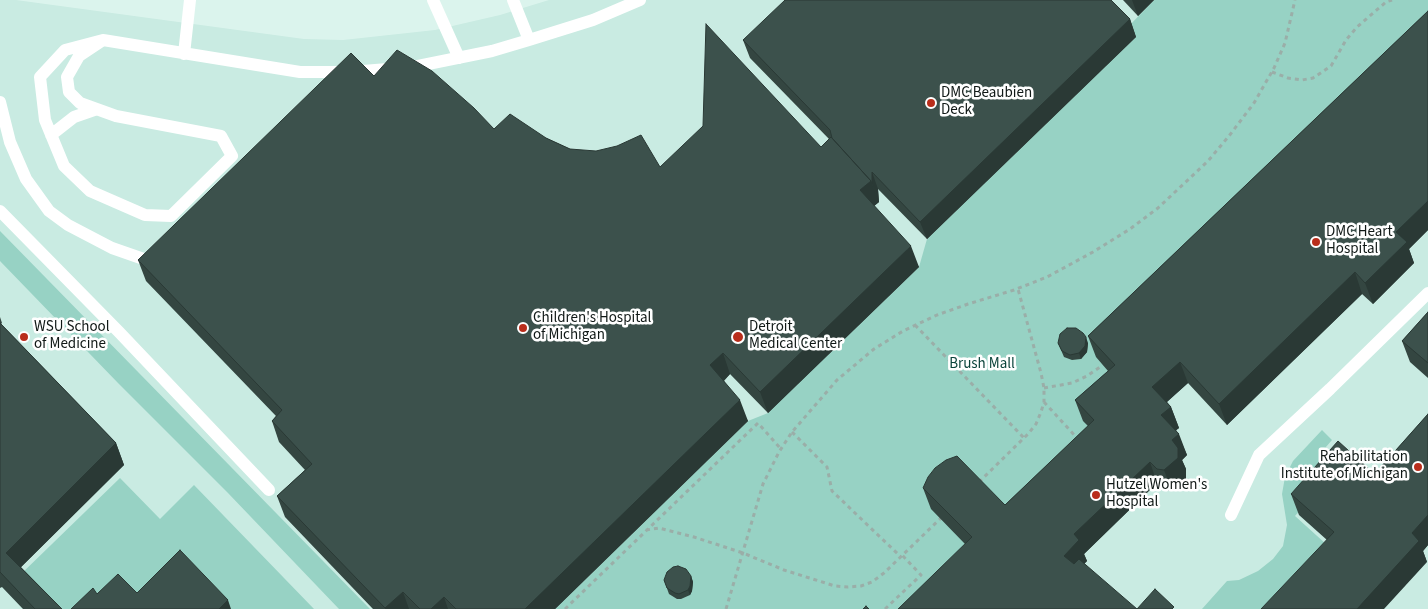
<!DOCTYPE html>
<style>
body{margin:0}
canvas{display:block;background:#dbf4ed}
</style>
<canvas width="1428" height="609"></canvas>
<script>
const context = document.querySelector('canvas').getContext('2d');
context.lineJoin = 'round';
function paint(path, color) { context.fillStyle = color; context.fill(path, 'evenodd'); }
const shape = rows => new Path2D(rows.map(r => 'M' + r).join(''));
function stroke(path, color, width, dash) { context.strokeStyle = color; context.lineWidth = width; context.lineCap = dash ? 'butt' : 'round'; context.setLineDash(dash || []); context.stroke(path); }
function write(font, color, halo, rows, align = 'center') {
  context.font = font + ' "Source Sans 3",sans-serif'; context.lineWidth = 5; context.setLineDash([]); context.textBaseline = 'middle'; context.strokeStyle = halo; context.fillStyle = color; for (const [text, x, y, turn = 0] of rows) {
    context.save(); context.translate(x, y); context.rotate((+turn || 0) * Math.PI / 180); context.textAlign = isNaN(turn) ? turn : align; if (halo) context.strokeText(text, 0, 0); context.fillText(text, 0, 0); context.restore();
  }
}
paint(shape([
 [0,0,16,0,304,39,343,40,435,30,500,15,549,0,1428,0,1428,609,0,609]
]), '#c9ebe2');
paint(shape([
 [1154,0,1428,0,1428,39,1123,386,1102,442,927,609,555,609,748,421,768,413,919,267,927,239,1136,37,1129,26],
 [0,231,370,609,339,609,228,493,118,383,0,261],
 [1322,430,1332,440,1319,455,1334,472,1295,516,1337,554,1268,609,1202,609,1227,581,1239,580,1258,571,1273,559,1283,546,1287,525,1282,494,1285,477,1293,461],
 [120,478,160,519,194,485,314,609,50,609,18,577]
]), '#97d2c4');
stroke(shape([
 [1272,72,1288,78,1302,80,1313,78,1331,66,1346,40,1357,27,1386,2,1392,0],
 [915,325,1024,438],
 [1044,388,1072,383,1087,376,1100,367],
 [1044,402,1078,439],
 [792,432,827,467,832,491,901,557],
 [979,482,1028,434,1036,424,1041,412,1044,402,1044,388,1041,373,1018,289],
 [646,530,659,528,694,537,743,553,784,570,835,586,848,587,861,586,872,582,884,573,942,517],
 [565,609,758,423,781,449],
 [726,609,763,484,779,452,792,432,837,380,874,349,903,331,937,315,968,304,1014,290,1047,277,1093,252,1130,229,1158,208,1208,161,1229,136,1254,103,1274,68,1285,43,1295,0],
 [885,609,921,575,902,555]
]), '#9aaea8', 3, [4, 4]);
stroke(shape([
 [433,0,459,58],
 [513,0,529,40],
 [103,40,79,56,67,77,69,92,80,103,116,116,221,136,232,156,171,216,145,215,90,191,64,166,45,120,40,77,65,50,103,40,300,72,350,72,413,67,492,51,529,40,593,20,640,0],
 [184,54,190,0],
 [0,102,10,142,26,179,49,211,68,225,112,248,155,263],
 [51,135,74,117,97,109],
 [0,211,119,332,269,490],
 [1231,515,1259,455,1330,389,1428,293]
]), '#fff', 12);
paint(shape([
 [1123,0,1154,0,1138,16],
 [1428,11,1428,230,1409,249,1414,263,1373,304,1362,294,1227,425,1188,383,1167,402,1171,407,1179,428,1176,430,1187,455,1182,460,1186,469,1186,479,1172,491,1164,490,1157,483,1084,554,1087,561,1084,564,965,544,931,509,923,488,1005,505,1088,426,1083,421,1075,400,1108,371,1096,357,1088,336],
 [1130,19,1136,37,927,239,878,189,879,202,874,206,919,267,768,413,730,374,724,381,748,421,555,609,373,609,285,517,277,496,305,470,279,442,272,421,276,416,146,281,138,260,374,76,494,129,546,138,570,149,660,167,821,147,829,139,750,58,743,40],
 [1428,312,1428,378,1410,362,1402,341],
 [0,317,2,323,1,324,116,443,124,465,21,567,62,609,23,609,2,587,0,588],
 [1058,343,1088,343,1087,352,1081,359,1072,360,1064,357],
 [1428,414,1428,545,1423,551,1427,562,1327,540,1299,515,1291,494,1382,481,1384,479,1380,468],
 [691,576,693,582,692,591,690,595,681,599,677,599,669,594,664,580]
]), '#344641');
paint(shape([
 [1132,0,1154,0,1138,16],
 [1130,19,1136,37,927,239,920,222],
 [872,172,878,189,879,202,872,184],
 [871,181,879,202,868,211,860,190],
 [1428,201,1428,230,1409,249,1414,263,1373,304,1365,283,1396,232],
 [911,246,919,267,768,413,760,392],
 [1355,272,1362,294,1227,425,1219,404],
 [1086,337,1088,343,1087,352,1081,359,1079,353],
 [723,353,730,374,718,386,710,365],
 [1180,362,1188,383,1160,408,1152,387],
 [740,400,748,421,555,609,525,609],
 [1171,407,1179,428,1169,436,1161,415],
 [1179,434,1187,455,1182,460,1186,469,1186,479,1172,491,1164,470,1172,440],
 [116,443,124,465,14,574,6,553],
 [1150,462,1157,483,1084,554,1087,561,1071,577,1064,556,1074,534],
 [1428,515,1428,545,1423,551,1427,562,1384,609,1357,609,1412,533],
 [691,576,693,582,692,591,690,595,688,590],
 [403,592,409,609,385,609,385,608],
 [444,597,448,609,431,609],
 [228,600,231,609,219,609]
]), '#2a3935');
const building = shape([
 [785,0,1111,0,1130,19,920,222,872,172,872,184,871,181,832,138,830,130,743,40,785,0],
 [1428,11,1428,201,1396,232,1407,242,1365,283,1355,272,1219,404,1180,362,1152,387,1171,407,1161,415,1179,434,1172,440,1178,448,1178,458,1164,470,1157,469,1150,462,1074,534,1079,540,1064,556,1074,564,1079,559,1137,609,898,609,972,537,923,488,928,477,935,468,946,460,957,456,1005,505,1094,420,1075,400,1115,365,1088,336,1428,11],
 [706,24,821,147,831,137,871,181,860,190,911,246,760,392,723,353,710,365,740,400,525,609,456,609,444,597,431,609,420,609,403,592,385,608,277,496,312,464,272,421,282,410,138,260,351,53,374,76,397,50,432,71,474,108,494,129,510,114,546,138,570,149,596,151,617,146,641,135,660,167,703,126,706,24],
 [1428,312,1428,363,1402,341,1428,312],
 [0,323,116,443,6,553,62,609,35,609,0,572,0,323],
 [1067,328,1076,328,1083,333,1086,337,1085,346,1079,353,1070,355,1062,351,1058,343,1060,334,1067,328],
 [1428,414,1428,515,1412,533,1419,541,1357,609,1261,609,1334,532,1291,494,1338,441,1382,481,1388,475,1380,468,1428,414],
 [180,550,228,600,219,609,71,609,93,588,97,594,118,574,137,593,180,550],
 [678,566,686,569,691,576,690,586,688,590,679,594,675,593,667,588,664,580,667,572,673,567,678,566],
 [1155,589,1174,607,1172,609,1137,609,1155,589],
 [866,606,869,609,863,609,866,606]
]);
paint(building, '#3c514c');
stroke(building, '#2a3935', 1);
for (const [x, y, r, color] of [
 [931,103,5,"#b92d1b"],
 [1316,242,5,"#b92d1b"],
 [523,328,5,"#b92d1b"],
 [24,337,5,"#b92d1b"],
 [738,337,6,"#b92d1b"],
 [1418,467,5,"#b92d1b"],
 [1096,495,5,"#b92d1b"]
]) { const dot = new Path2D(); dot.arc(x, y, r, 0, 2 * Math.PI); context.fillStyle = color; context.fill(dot); stroke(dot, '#fff', 2); }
write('15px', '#101816', '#fff', [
 ["DMC Beaubien",941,94],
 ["Deck",941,111],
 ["DMC Heart",1326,233],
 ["Hospital",1326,250],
 ["Children's Hospital",533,319],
 ["of Michigan",533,336],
 ["WSU School",34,328],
 ["of Medicine",34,345],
 ["Detroit",749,328],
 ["Medical Center",749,345],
 ["Rehabilitation",1408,458,"right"],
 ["Institute of Michigan",1408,475,"right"],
 ["Hutzel Women's",1106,486],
 ["Hospital",1106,503]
], 'left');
write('15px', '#0b443b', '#fff', [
 ["Brush Mall",982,365]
]);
</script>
